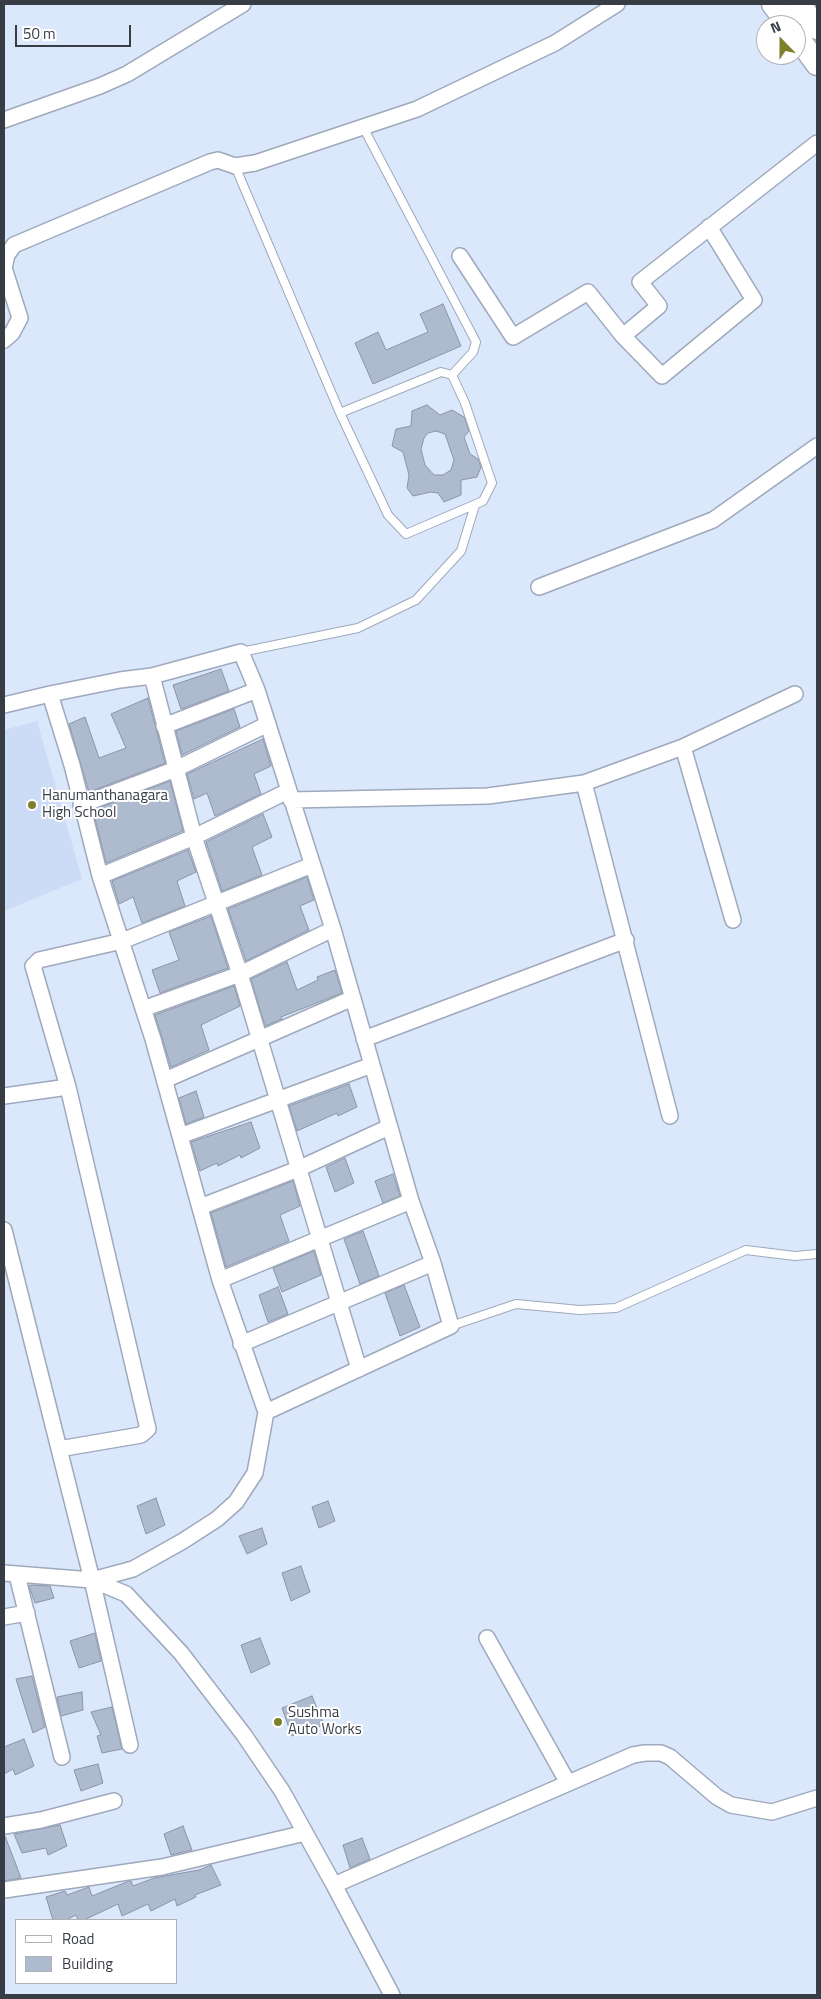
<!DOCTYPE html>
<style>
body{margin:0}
#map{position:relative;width:821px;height:1999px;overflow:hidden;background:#dbe7fb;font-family:"Titillium Web",sans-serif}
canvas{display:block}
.frame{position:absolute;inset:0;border:5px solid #383c45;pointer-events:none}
.legend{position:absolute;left:15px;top:1919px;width:162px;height:65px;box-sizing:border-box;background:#fff;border:1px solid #afb1b5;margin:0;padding:6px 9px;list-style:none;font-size:15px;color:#383c45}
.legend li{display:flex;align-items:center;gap:10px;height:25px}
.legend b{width:25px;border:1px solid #afb1b5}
.north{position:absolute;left:756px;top:15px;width:50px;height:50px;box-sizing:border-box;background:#fff;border:1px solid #afb1b5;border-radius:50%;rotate:338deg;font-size:14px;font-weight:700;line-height:20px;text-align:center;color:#383c45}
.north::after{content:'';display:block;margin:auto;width:18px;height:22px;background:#7e812b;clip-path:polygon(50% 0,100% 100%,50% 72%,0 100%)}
.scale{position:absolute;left:15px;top:25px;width:116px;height:22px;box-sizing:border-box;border:2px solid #383c45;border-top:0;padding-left:6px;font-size:15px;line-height:18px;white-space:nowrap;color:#383c45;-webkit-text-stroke:4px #fff;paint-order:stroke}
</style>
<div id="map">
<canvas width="821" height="1999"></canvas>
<div class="frame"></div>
<ul class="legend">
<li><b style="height:6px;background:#fff"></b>Road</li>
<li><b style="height:14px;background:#aebacd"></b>Building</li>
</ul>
<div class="north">N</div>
<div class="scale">50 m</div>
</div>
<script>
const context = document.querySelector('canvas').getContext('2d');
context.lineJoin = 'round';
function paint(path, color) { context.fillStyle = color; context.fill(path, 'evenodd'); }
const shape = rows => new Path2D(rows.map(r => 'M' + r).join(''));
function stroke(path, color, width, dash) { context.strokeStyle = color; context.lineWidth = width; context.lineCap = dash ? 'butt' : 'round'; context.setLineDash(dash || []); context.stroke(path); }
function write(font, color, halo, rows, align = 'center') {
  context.font = font + ' "Titillium Web",sans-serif'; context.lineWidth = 4; context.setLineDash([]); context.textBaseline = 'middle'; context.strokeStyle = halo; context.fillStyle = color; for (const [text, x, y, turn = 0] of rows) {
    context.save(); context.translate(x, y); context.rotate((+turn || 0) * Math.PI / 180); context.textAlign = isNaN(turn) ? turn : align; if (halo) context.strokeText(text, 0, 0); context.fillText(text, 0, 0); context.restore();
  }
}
paint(shape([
 [37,721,82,879,4,911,4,730]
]), '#ccdcf6');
const building = shape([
 [443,304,461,346,373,384,355,343,378,332,386,350,428,332,420,314,443,304],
 [427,405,440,415,452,410,464,417,469,431,464,437,470,454,478,459,481,467,477,477,461,480,461,495,444,502,438,493,431,492,413,496,407,488,409,475,403,452,392,446,396,429,411,426,412,411,427,405],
 [436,431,445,434,454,460,451,470,443,475,434,475,425,465,421,449,424,438,428,433,436,431],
 [221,669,229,691,181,709,173,685,221,669],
 [148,698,165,763,89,792,69,724,85,717,99,758,126,748,111,714,148,698],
 [234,709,240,727,182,755,176,731,234,709],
 [263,739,271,766,254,774,261,794,215,816,207,793,194,799,187,774,263,739],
 [170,781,183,831,106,863,93,810,170,781],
 [263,814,272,837,252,847,262,875,222,891,206,842,263,814],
 [188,850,196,872,177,881,185,906,142,923,133,897,119,904,112,881,188,850],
 [307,877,314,900,300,906,309,930,246,961,228,909,307,877],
 [211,916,228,968,160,993,152,970,179,960,169,932,211,916],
 [287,962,297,990,318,980,317,977,335,970,342,993,281,1017,282,1019,265,1026,251,979,287,962],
 [234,986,240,1006,201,1025,209,1050,171,1067,155,1015,234,986],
 [349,1084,357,1107,338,1116,337,1113,297,1131,289,1106,349,1084],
 [196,1091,204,1117,186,1124,179,1098,196,1091],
 [251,1122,260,1148,241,1158,240,1155,218,1166,217,1163,200,1171,191,1142,251,1122],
 [345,1158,354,1183,335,1192,326,1167,345,1158],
 [393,1174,400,1196,383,1203,375,1181,393,1174],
 [293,1181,300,1206,280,1215,289,1241,226,1267,211,1213,293,1181],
 [363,1231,379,1276,360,1284,344,1239,363,1231],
 [314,1251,321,1275,282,1292,273,1268,314,1251],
 [404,1285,420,1327,400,1336,385,1293,404,1285],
 [278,1287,288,1314,268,1322,259,1295,278,1287],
 [156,1498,165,1525,146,1534,137,1506,156,1498],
 [328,1501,335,1521,319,1528,312,1507,328,1501],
 [262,1528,267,1544,247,1554,239,1536,262,1528],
 [301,1566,310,1592,291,1601,282,1573,301,1566],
 [32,1585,50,1586,54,1598,35,1603,29,1586,32,1585],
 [95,1633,101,1661,79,1668,70,1641,95,1633],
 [260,1638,270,1664,251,1673,241,1645,260,1638],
 [32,1676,45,1727,33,1733,16,1679,32,1676],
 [82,1692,83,1710,61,1716,57,1697,82,1692],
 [312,1696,324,1725,292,1736,282,1708,312,1696],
 [112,1707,122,1749,102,1753,97,1736,101,1735,91,1712,112,1707],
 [24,1739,34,1766,15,1775,13,1769,4,1774,4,1747,24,1739],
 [98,1764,103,1783,81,1791,74,1770,98,1764],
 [60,1825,67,1846,48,1855,46,1848,22,1853,14,1834,60,1825],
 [183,1826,192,1850,171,1855,164,1834,183,1826],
 [4,1836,5,1836,21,1878,4,1881,4,1836],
 [362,1838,370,1859,350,1868,343,1845,362,1838],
 [211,1865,221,1885,195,1895,196,1897,177,1906,175,1899,151,1911,148,1904,122,1916,118,1904,84,1920,78,1920,76,1915,66,1920,53,1920,46,1897,65,1891,67,1895,89,1887,92,1896,129,1881,131,1881,133,1886,154,1878,199,1870,211,1865]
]);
paint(building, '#aebacd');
stroke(building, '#8a95a8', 1);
const service = shape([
 [363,127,476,342,473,352,452,375],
 [235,166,340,413,388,515,406,534,483,501,492,483,465,403,452,375,441,372,340,413],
 [241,652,358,628,416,600,461,551,475,505],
 [451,1326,516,1304,580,1310,616,1308,746,1250,795,1256,817,1254]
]);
const minor = shape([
 [4,120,100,86,127,74,243,4],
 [460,256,513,337,588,292,623,336,659,306,640,282,817,143],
 [623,336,662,376,754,300,709,227],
 [4,340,12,333,20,318,4,268,7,255,14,245,210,162,218,160,235,166,255,163,417,109,555,43,617,4],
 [539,587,713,520,817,446],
 [152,676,194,837,240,974,359,1369],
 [4,705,50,694,120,680,152,676,241,652,257,690,333,929,411,1201,433,1263,451,1326,266,1412,220,1280,153,1039,100,876,72,765,50,694],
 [164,726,257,690],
 [683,747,733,920],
 [584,783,670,1116],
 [291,800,488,796,584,783,683,747,795,694],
 [81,805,176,769,268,724],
 [100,876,194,837,288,791],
 [143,1009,240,974,333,929],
 [364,1039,626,940],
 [165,1080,353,998],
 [4,1096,68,1087],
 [180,1136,372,1065],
 [200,1207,298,1169,389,1127],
 [4,1230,92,1580,130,1745],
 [220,1280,411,1201],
 [241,1344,433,1263],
 [59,1449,141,1435,148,1429,68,1087,33,966,39,960,122,941,312,865],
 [4,1573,92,1580,126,1594,181,1653,244,1735,282,1791,334,1885],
 [17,1575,62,1757],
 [92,1580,133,1569,183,1541,217,1519,236,1502,255,1473,266,1412],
 [4,1617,27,1613],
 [487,1638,568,1783],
 [4,1826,41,1820,114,1801],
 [4,1890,162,1867,305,1833],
 [392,1995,334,1885,633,1755,645,1753,661,1753,670,1757,717,1797,731,1805,772,1812,817,1798]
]);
const secondary = shape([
 [773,4,789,25],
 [799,4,817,28],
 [796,35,817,64]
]);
stroke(service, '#9ea9bd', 10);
stroke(minor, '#9ea9bd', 18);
stroke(secondary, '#9ea9bd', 25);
stroke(service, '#fff', 8);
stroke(minor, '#fff', 15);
stroke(secondary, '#fff', 22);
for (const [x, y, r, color] of [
 [32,805,5,"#7e812b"],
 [278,1722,5,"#7e812b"]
]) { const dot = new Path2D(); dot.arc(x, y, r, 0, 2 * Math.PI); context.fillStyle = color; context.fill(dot); stroke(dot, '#fff', 2); }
write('15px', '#383c45', '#fff', [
 ["Hanumanthanagara",42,796],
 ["High School",42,813],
 ["Sushma",288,1713],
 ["Auto Works",288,1730]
], 'left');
</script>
